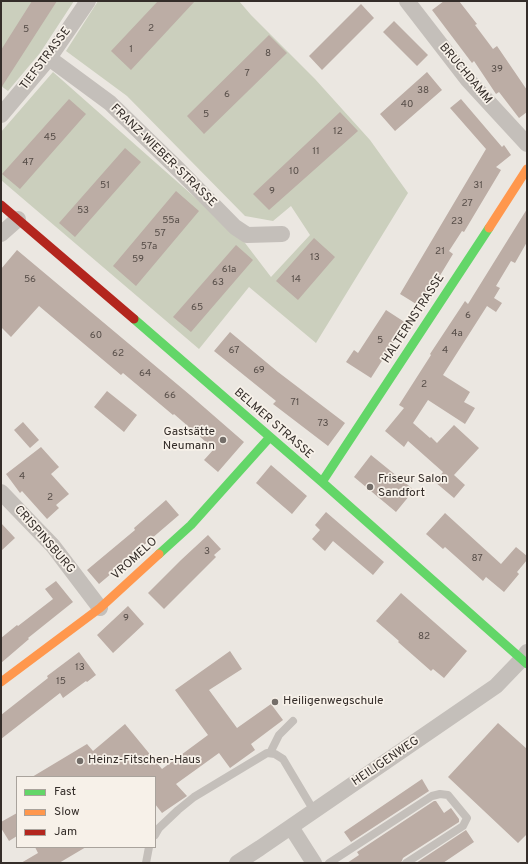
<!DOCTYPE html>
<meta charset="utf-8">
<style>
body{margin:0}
#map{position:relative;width:528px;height:864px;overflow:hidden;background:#ebe7e1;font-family:Overpass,sans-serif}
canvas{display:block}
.frame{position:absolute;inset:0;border:2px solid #342d29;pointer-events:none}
.legend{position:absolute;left:16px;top:776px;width:140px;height:72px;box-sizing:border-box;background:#f7f1e9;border:1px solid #a9a39c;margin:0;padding:5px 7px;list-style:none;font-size:12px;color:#342d29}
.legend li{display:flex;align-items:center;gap:8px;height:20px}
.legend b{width:20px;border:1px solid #a9a39c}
</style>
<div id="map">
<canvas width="528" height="864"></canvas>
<div class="frame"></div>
<ul class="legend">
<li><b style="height:5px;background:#63d668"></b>Fast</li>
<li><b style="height:5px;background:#ff974d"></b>Slow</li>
<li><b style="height:5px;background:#b3261e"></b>Jam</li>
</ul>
</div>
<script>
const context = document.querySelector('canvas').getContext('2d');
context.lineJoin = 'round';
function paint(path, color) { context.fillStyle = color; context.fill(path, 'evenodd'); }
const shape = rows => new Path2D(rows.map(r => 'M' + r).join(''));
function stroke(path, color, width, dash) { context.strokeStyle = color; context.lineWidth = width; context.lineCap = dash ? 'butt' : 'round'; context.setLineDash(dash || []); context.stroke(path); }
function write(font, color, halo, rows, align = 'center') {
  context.font = font + ' Overpass,sans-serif'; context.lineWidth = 3.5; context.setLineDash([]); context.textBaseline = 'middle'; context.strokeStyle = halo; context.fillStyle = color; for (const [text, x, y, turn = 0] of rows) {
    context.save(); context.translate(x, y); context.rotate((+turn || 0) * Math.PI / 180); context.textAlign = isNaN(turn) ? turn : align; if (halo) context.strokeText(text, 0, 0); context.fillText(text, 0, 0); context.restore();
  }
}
paint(shape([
 [1,1,74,1,40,53,8,91,1,86],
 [98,1,239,1,251,15,315,79,370,140,408,193,316,343,249,287,199,349,1,180,1,132,53,72,242,239,271,277,310,235,291,206,273,221,245,216,127,96,66,51]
]), '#cbcfbd');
paint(shape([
 [32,1,57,1,1,88,1,50],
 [158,1,195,1,131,70,111,51],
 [444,1,459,1,477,24,475,25,493,49,497,46,527,90,527,112,519,118,499,92,496,94,474,61,472,63,432,10],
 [361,4,374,18,322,70,309,56],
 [394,21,428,55,417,66,383,32],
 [269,35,287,53,204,134,187,116],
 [427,72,442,90,395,131,380,114],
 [69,99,86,114,20,189,2,174],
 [461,99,502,147,504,145,511,155,496,167,501,170,464,232,462,231,449,251,453,254,421,307,400,294,486,149,450,108],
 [340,112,358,131,269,210,253,194],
 [125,148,141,162,75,237,59,223],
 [176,191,199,211,136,286,113,266],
 [527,209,527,242,515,263,511,261,496,286,500,288,494,298,502,303,496,312,487,306,443,375,470,392,464,402,475,408,465,424,428,400,413,423,430,438,431,437,437,443,454,425,479,448,454,475,465,485,454,498,435,482,443,472,408,441,404,447,385,431,404,408,399,405,431,355,430,354,465,301,468,304],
 [314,238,335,257,298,300,276,281],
 [236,245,253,260,191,332,173,317],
 [17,250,190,395,244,442,218,472,204,460,214,449,174,414,173,415,123,373,121,375,39,306,11,337,1,327,1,269],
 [386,310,406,323,371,378,346,362,354,350,358,353],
 [230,332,278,372,345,423,328,446,273,404,276,401,214,351],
 [107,391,137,415,124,432,94,407],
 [23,422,39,440,30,448,14,430],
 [41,447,59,467,51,474,69,494,56,505,59,508,47,519,22,491,20,493,6,474],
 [371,455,414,490,396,512,354,477],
 [271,465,307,496,292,514,256,483],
 [166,500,179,515,130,557,131,557,99,584,87,570,135,530,134,528],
 [326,512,384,562,373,575,333,541,325,551,312,539,320,530,315,525],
 [445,513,501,564,516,547,527,556,527,560,517,572,519,574,504,592,486,577,483,581,445,547,443,549,426,534],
 [1,523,15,538,1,551],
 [208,535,221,549,214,555,216,557,164,609,148,593,181,560],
 [56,581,73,602,28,638,29,639,1,663,1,638,17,625,18,626,53,599,45,589],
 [401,593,467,651,444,678,433,669,431,671,398,642,399,641,376,621],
 [128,606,144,624,113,653,97,635],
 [230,651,242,669,209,690,237,728,271,704,283,720,251,744,255,750,230,768,219,753,176,784,187,796,162,813,155,804,155,777,32,777,87,744,93,751,125,724,162,769,208,735,175,690],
 [79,652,96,675,87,682,86,681,63,698,60,693,1,739,1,715,48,678,47,676],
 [498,723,527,749,527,834,518,843,448,777],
 [422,779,429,791,351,842,344,832],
 [434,801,436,801,444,813,451,808,459,819,459,822,403,858,401,863,347,863,359,855,357,852],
 [17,813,17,836,9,841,1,828,1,822],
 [466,830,474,842,443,863,416,863],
 [35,847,86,847,59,863,21,863,38,853]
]), '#bcada5');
stroke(shape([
 [270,753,279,735,293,721],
 [155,835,159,828,178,810,194,797,267,753,275,754,283,759,314,811],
 [146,863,149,847],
 [329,863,432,796,440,794,448,795,467,818,463,826,406,863]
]), '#c4bfba', 8);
stroke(shape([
 [407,1,468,80,527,144],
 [49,58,110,103,180,171,235,227,247,235,282,234],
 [1,115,49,58,88,1],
 [1,234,18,219],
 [1,492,53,546,100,608],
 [291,827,314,863],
 [237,863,260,848,496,686,521,660,527,652]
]), '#c4bfba', 16);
stroke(shape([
 [134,319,322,482,527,664],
 [322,482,489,228],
 [159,554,191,525,270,437]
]), '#63d668', 9);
stroke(shape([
 [489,228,527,169],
 [1,682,100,608,159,554]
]), '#ff974d', 9);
stroke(shape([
 [1,205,134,319]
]), '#b3261e', 9);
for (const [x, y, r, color] of [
 [223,440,4,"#746e69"],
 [370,487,4,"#746e69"],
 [275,702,4,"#746e69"],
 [80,761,4,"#746e69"]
]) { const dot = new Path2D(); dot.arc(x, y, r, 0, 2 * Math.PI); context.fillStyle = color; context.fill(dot); stroke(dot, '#f7f1e9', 1.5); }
write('10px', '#564d48', null, [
 ["2",151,29],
 ["5",26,30],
 ["1",131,50],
 ["8",268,54],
 ["39",497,70],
 ["7",247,74],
 ["38",423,91],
 ["6",227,95],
 ["40",407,105],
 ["5",206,115],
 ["12",338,132],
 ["45",50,138],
 ["11",316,152],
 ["47",28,163],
 ["10",294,172],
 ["51",105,186],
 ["31",478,186],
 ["9",272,192],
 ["27",467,204],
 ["53",83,211],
 ["55a",171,221],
 ["23",457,222],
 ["57",160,234],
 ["57a",149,247],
 ["21",440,252],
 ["13",315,258],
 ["59",138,260],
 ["61a",229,270],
 ["56",30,280],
 ["14",296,280],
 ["63",218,283],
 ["65",197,308],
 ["6",468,316],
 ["4a",457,334],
 ["60",96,336],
 ["5",380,341],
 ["67",234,351],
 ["4",445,351],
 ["62",118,354],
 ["69",259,371],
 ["64",145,374],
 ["2",424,385],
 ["66",170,396],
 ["71",295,403],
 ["73",323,424],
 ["4",22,477],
 ["2",50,498],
 ["3",207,552],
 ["87",477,559],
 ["9",126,619],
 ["82",424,637],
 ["13",80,668],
 ["15",61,682]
]);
write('12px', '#342d29', '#f7f1e9', [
 ["TIEFSTRASSE",46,59,-53],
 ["BRUCHDAMM",465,74,50],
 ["FRANZ-WIEBER-STRASSE",163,156,44],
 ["HALTERNSTRASSE",414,319,-57],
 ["BELMER STRASSE",273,424,41],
 ["CRISPINSBURG",44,540,49],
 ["VROMELO",135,559,-42],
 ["HEILIGENWEG",386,762,-34]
]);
write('12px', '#342d29', '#f7f1e9', [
 ["Gastsätte",215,433,"right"],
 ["Neumann",215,447,"right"],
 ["Friseur Salon",378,480],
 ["Sandfort",378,494],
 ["Heiligenwegschule",283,702],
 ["Heinz-Fitschen-Haus",88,761]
], 'left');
</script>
